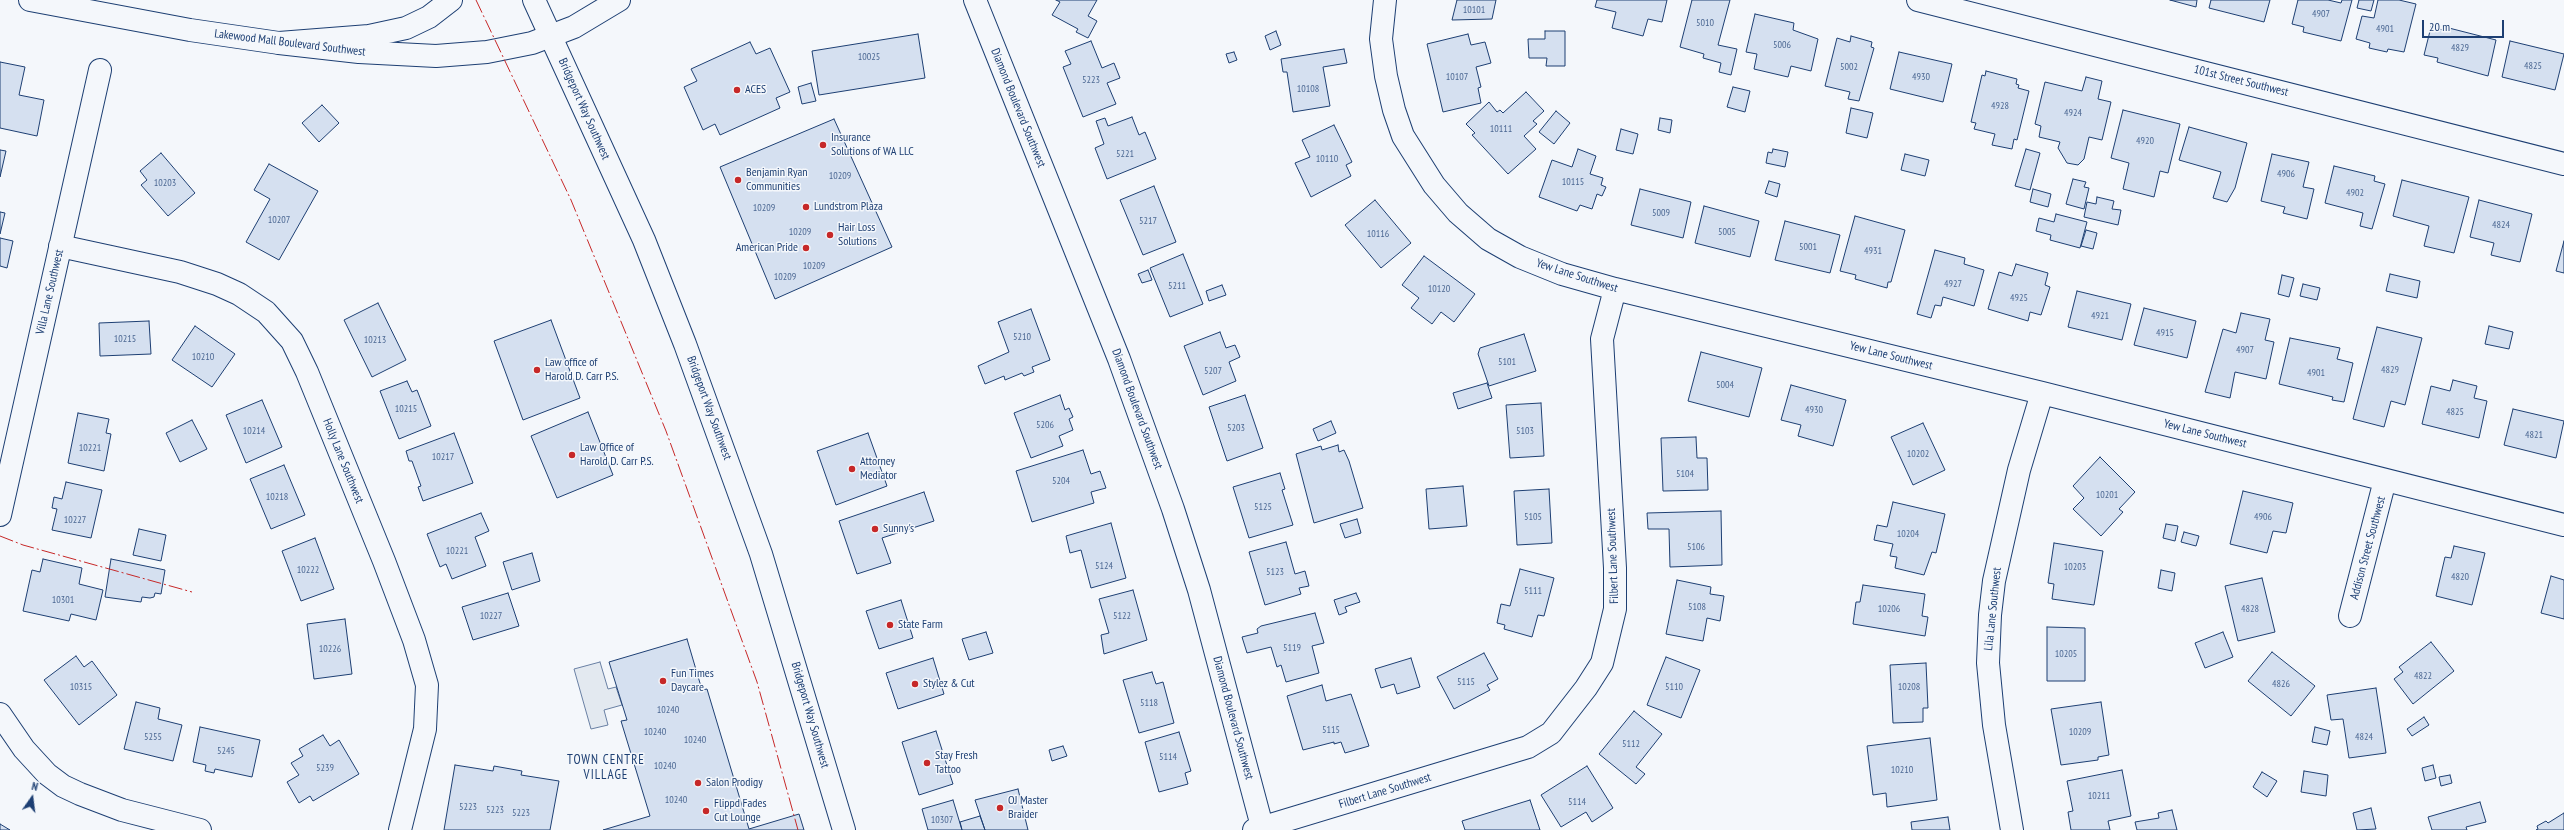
<!DOCTYPE html>
<style>
body{margin:0}
#map{position:relative;width:2564px;height:830px;overflow:hidden;background:#f4f7fb;font-family:"PT Sans Narrow",sans-serif}
canvas{display:block}
.north{position:absolute;left:12px;top:778px;width:40px;height:40px;-webkit-text-stroke:3px #f4f7fb;paint-order:stroke;rotate:14deg;font-size:11px;font-weight:700;line-height:16px;text-align:center;color:#1d3f73}
.north::after{content:'';display:block;margin:auto;width:14px;height:18px;background:#1d3f73;clip-path:polygon(50% 0,100% 100%,50% 72%,0 100%)}
.scale{position:absolute;left:2422px;top:20px;width:82px;height:18px;box-sizing:border-box;border:2px solid #1d3f73;border-top:0;padding-left:5px;font-size:12px;line-height:14px;white-space:nowrap;color:#1d3f73;-webkit-text-stroke:3px #f4f7fb;paint-order:stroke}
</style>
<div id="map">
<canvas width="2564" height="830"></canvas>
<div class="north">N</div>
<div class="scale">20 m</div>
</div>
<script>
const context = document.querySelector('canvas').getContext('2d');
context.lineJoin = 'round';
function paint(path, color) { context.fillStyle = color; context.fill(path, 'evenodd'); }
const shape = rows => new Path2D(rows.map(r => 'M' + r).join(''));
function stroke(path, color, width, dash) { context.strokeStyle = color; context.lineWidth = width; context.lineCap = dash ? 'butt' : 'round'; context.setLineDash(dash || []); context.stroke(path); }
function write(font, color, halo, rows, align = 'center') {
  context.font = font + ' "PT Sans Narrow",sans-serif'; context.lineWidth = 3; context.setLineDash([]); context.textBaseline = 'middle'; context.strokeStyle = halo; context.fillStyle = color; for (const [text, x, y, turn = 0] of rows) {
    context.save(); context.translate(x, y); context.rotate((+turn || 0) * Math.PI / 180); context.textAlign = isNaN(turn) ? turn : align; if (halo) context.strokeText(text, 0, 0); context.fillText(text, 0, 0); context.restore();
  }
}
const green = shape([
 [600,662,608,689,616,687,622,705,604,710,608,725,591,729,574,669,600,662]
]);
paint(green, '#e3e9f0');
stroke(green, '#687fa3', 1);
const building = shape([
 [1056,0,1097,0,1088,16,1097,21,1088,38,1076,32,1078,29,1052,15,1060,2,1056,0],
 [1457,0,1496,0,1492,19,1452,20,1457,0],
 [1597,0,1667,0,1662,22,1648,19,1643,36,1612,28,1616,12,1595,7,1597,0],
 [1692,0,1730,0,1718,45,1737,49,1731,75,1719,72,1721,63,1703,58,1704,54,1680,47,1692,0],
 [2170,0,2197,0,2196,7,2170,0],
 [2211,0,2270,0,2264,22,2209,8,2211,0],
 [2298,0,2328,0,2341,3,2342,0,2352,0,2341,41,2303,32,2304,27,2292,24,2298,0],
 [2359,0,2374,0,2371,11,2357,8,2359,0],
 [2378,0,2399,0,2416,4,2404,52,2388,49,2387,52,2369,48,2370,43,2356,39,2362,16,2374,18,2378,0],
 [1755,14,1794,23,1793,30,1818,39,1811,71,1791,66,1788,77,1754,69,1757,54,1746,52,1755,14],
 [2431,27,2443,30,2445,27,2496,40,2488,76,2437,62,2438,58,2424,55,2431,27],
 [1276,31,1281,45,1270,50,1265,36,1276,31],
 [1545,31,1565,31,1565,66,1546,66,1547,58,1529,58,1528,39,1545,39,1545,31],
 [918,34,925,78,819,95,812,51,918,34],
 [1468,34,1471,45,1485,42,1491,63,1476,67,1481,87,1478,88,1481,103,1443,112,1427,44,1468,34],
 [1851,36,1872,42,1871,47,1874,48,1859,101,1848,99,1850,92,1825,86,1837,38,1850,42,1851,36],
 [1091,41,1102,68,1114,63,1120,78,1107,83,1116,104,1083,117,1063,67,1071,64,1065,51,1091,41],
 [2510,41,2564,54,2555,90,2502,77,2510,41],
 [750,42,756,54,770,48,790,92,776,98,780,108,720,135,715,124,703,130,684,87,697,81,691,69,750,42],
 [1344,49,1347,63,1323,67,1330,106,1293,112,1287,72,1283,72,1281,59,1344,49],
 [1234,52,1237,60,1229,63,1226,54,1234,52],
 [1899,52,1952,64,1943,102,1890,89,1899,52],
 [0,62,25,67,19,95,44,100,37,136,0,128,0,62],
 [1986,71,2017,79,2016,84,2019,85,2018,88,2029,91,2017,140,2014,139,2012,149,1992,145,1995,134,1974,129,1976,123,1971,122,1982,75,1985,76,1986,71],
 [2086,77,2102,81,2098,99,2111,102,2102,140,2089,137,2084,159,2078,165,2067,163,2058,148,2060,142,2039,137,2041,126,2035,124,2045,82,2082,91,2086,77],
 [811,83,816,101,802,104,798,87,811,83],
 [1733,87,1750,91,1745,112,1727,107,1733,87],
 [1526,92,1544,111,1533,121,1537,124,1524,136,1536,149,1508,174,1472,135,1475,133,1466,124,1489,102,1497,112,1500,110,1503,113,1526,92],
 [322,105,339,123,319,142,302,123,322,105],
 [1851,108,1873,113,1867,138,1846,133,1851,108],
 [2123,110,2180,124,2168,173,2160,171,2154,197,2123,189,2129,163,2111,158,2123,110],
 [1556,111,1570,123,1554,144,1539,132,1556,111],
 [1132,117,1139,135,1145,132,1156,159,1107,179,1095,148,1104,144,1096,121,1105,118,1108,126,1132,117],
 [1660,118,1672,120,1670,133,1658,130,1660,118],
 [834,119,892,247,775,299,720,167,834,119],
 [1334,125,1352,162,1346,165,1351,176,1311,197,1295,163,1310,157,1302,140,1334,125],
 [2189,127,2247,143,2235,188,2227,202,2213,198,2221,172,2179,160,2189,127],
 [1621,129,1638,134,1633,154,1616,150,1621,129],
 [1578,149,1596,156,1590,174,1603,178,1601,185,1606,187,1602,196,1597,194,1592,209,1580,205,1577,211,1539,197,1552,160,1572,167,1578,149],
 [1773,149,1788,152,1785,167,1766,163,1768,152,1772,153,1773,149],
 [2026,149,2040,153,2030,190,2015,186,2026,149],
 [0,150,6,151,0,177,0,150],
 [161,153,195,193,168,216,141,185,147,180,140,171,161,153],
 [1905,154,1929,160,1925,176,1901,170,1905,154],
 [2272,154,2309,162,2303,187,2314,189,2307,219,2283,213,2285,207,2261,201,2272,154],
 [269,164,318,191,279,260,246,242,270,199,254,190,269,164],
 [2334,166,2375,176,2374,181,2385,184,2372,229,2360,226,2363,213,2325,203,2334,166],
 [2073,179,2086,182,2084,187,2089,188,2084,209,2066,204,2073,179],
 [2402,180,2469,197,2454,253,2424,246,2429,226,2393,216,2402,180],
 [1769,181,1780,184,1777,197,1765,193,1769,181],
 [1154,186,1176,242,1143,255,1120,200,1154,186],
 [1640,189,1691,202,1683,238,1631,225,1640,189],
 [2033,189,2051,194,2048,207,2030,202,2033,189],
 [2097,197,2114,201,2112,209,2121,210,2118,225,2084,217,2087,202,2096,204,2097,197],
 [1375,200,1411,243,1381,268,1345,225,1375,200],
 [2479,200,2532,214,2520,262,2491,255,2494,243,2470,237,2479,200],
 [1704,206,1759,221,1750,257,1695,243,1704,206],
 [0,212,5,213,0,234,0,212],
 [2056,214,2087,222,2080,248,2050,240,2051,235,2036,231,2039,218,2054,222,2056,214],
 [1855,216,1905,230,1891,282,1888,282,1887,288,1855,279,1856,275,1840,271,1855,216],
 [1785,221,1840,235,1830,273,1775,260,1785,221],
 [2086,230,2097,233,2093,249,2081,246,2086,230],
 [0,238,13,241,7,268,0,266,0,238],
 [2564,241,2564,273,2556,271,2564,241],
 [1935,250,1965,258,1964,264,1984,270,1974,306,1943,297,1941,306,1935,305,1931,318,1917,314,1935,250],
 [1183,254,1203,304,1170,317,1150,268,1183,254],
 [1424,256,1475,294,1454,322,1441,312,1432,324,1411,308,1419,298,1402,285,1424,256],
 [2016,264,2048,273,2045,285,2050,287,2041,315,2030,312,2028,321,1988,309,1999,272,2012,276,2016,264],
 [1148,270,1152,280,1142,283,1138,274,1148,270],
 [2390,274,2420,281,2417,298,2386,291,2390,274],
 [2282,275,2294,278,2289,297,2278,294,2282,275],
 [2303,284,2320,288,2317,300,2300,296,2303,284],
 [1222,285,1226,295,1209,301,1206,291,1222,285],
 [2077,291,2131,304,2122,340,2068,327,2077,291],
 [378,303,406,360,372,377,344,320,378,303],
 [2144,308,2196,321,2187,358,2134,345,2144,308],
 [1031,309,1050,360,1032,367,1034,372,1024,376,1022,373,1005,380,1004,376,985,384,978,366,1009,352,998,322,1031,309],
 [2241,313,2270,319,2265,340,2274,342,2266,379,2235,372,2230,398,2205,392,2223,329,2236,333,2241,313],
 [551,320,580,398,523,420,494,341,551,320],
 [149,321,151,354,100,356,99,323,149,321],
 [195,326,235,354,212,387,172,360,195,326],
 [2489,326,2513,332,2509,349,2485,344,2489,326],
 [2377,327,2422,338,2405,405,2391,401,2384,427,2353,419,2377,327],
 [1220,332,1226,348,1235,345,1240,357,1229,362,1236,381,1203,395,1184,346,1220,332],
 [1524,334,1536,371,1489,386,1478,354,1480,348,1524,334],
 [2290,338,2340,348,2337,359,2353,363,2344,402,2332,400,2333,397,2279,384,2290,338],
 [1701,352,1762,368,1749,417,1688,401,1701,352],
 [2453,380,2477,386,2474,398,2487,401,2479,438,2422,424,2431,386,2450,391,2453,380],
 [407,381,412,392,417,390,431,426,399,439,380,391,407,381],
 [1487,383,1492,398,1458,409,1453,393,1487,383],
 [1791,385,1846,400,1833,446,1798,436,1801,425,1781,420,1791,385],
 [1060,395,1065,410,1069,408,1073,417,1069,419,1073,430,1059,436,1063,446,1031,458,1014,413,1060,395],
 [1245,395,1263,448,1227,461,1209,407,1245,395],
 [262,400,282,447,246,463,226,415,262,400],
 [1541,403,1544,456,1510,458,1506,405,1541,403],
 [2513,409,2564,421,2556,458,2504,445,2513,409],
 [588,412,613,475,557,498,531,436,588,412],
 [78,413,109,419,106,433,111,434,104,471,68,463,78,413],
 [192,420,207,449,180,462,166,433,192,420],
 [1331,421,1336,433,1318,441,1313,429,1331,421],
 [1923,423,1945,470,1913,485,1891,437,1923,423],
 [454,433,473,483,423,501,418,487,421,486,412,461,409,461,406,451,454,433],
 [868,433,887,486,836,505,817,451,868,433],
 [1696,437,1697,458,1707,458,1708,490,1663,491,1661,438,1696,437],
 [1338,445,1339,452,1344,450,1349,461,1363,508,1314,523,1296,454,1321,446,1322,450,1338,445],
 [1083,450,1091,474,1100,471,1106,488,1091,492,1094,503,1032,522,1016,471,1083,450],
 [2100,457,2135,492,2119,509,2123,512,2101,536,2073,509,2084,498,2073,486,2100,457],
 [284,465,305,515,271,529,250,479,284,465],
 [1280,473,1285,489,1282,490,1293,525,1249,538,1233,487,1280,473],
 [66,482,102,490,91,538,52,530,57,509,52,508,54,497,62,499,66,482],
 [1463,486,1467,526,1429,529,1426,489,1463,486],
 [1549,489,1552,543,1517,545,1514,491,1549,489],
 [2243,491,2293,503,2286,533,2273,531,2267,553,2230,544,2243,491],
 [924,492,934,521,882,538,891,563,857,574,839,521,924,492],
 [1893,502,1945,514,1936,553,1932,552,1924,575,1895,568,1897,557,1890,556,1893,544,1874,540,1877,525,1887,527,1893,502],
 [1721,511,1722,565,1670,567,1669,529,1648,529,1647,513,1721,511],
 [481,513,489,531,475,537,486,566,452,579,446,564,440,567,427,534,481,513],
 [1357,519,1361,533,1345,538,1340,524,1357,519],
 [1111,523,1126,578,1091,588,1081,550,1070,553,1066,536,1111,523],
 [2166,524,2178,526,2175,541,2163,538,2166,524],
 [139,529,166,535,161,561,133,555,139,529],
 [2184,532,2199,536,2196,546,2181,542,2184,532],
 [315,538,334,589,301,601,282,551,315,538],
 [1286,542,1295,574,1305,571,1309,586,1299,588,1301,594,1265,605,1249,552,1286,542],
 [2054,543,2103,551,2094,605,2052,599,2054,584,2048,583,2054,543],
 [2454,546,2485,553,2472,605,2436,596,2445,557,2451,558,2454,546],
 [532,553,540,581,512,590,503,562,532,553],
 [43,559,82,568,79,584,103,590,96,620,71,614,69,621,23,611,32,570,40,572,43,559],
 [111,559,165,570,161,594,155,593,154,597,150,598,142,597,141,602,105,597,111,559],
 [1520,569,1554,578,1544,616,1538,615,1532,637,1504,629,1505,625,1497,623,1501,604,1510,606,1520,569],
 [2161,570,2175,573,2172,591,2158,588,2161,570],
 [2551,576,2564,580,2564,619,2541,613,2551,576],
 [2262,578,2275,632,2238,641,2225,586,2262,578],
 [1677,580,1711,587,1710,594,1724,596,1720,621,1707,618,1703,641,1666,634,1677,580],
 [1863,585,1925,594,1922,616,1928,617,1925,636,1853,624,1856,602,1860,602,1863,585],
 [1133,590,1147,640,1104,654,1101,635,1109,633,1099,599,1133,590],
 [508,593,519,626,473,640,462,607,508,593],
 [1356,593,1360,602,1345,607,1347,612,1339,615,1334,600,1356,593],
 [901,600,913,638,879,649,866,611,901,600],
 [1315,613,1324,643,1312,646,1319,673,1286,682,1281,665,1277,667,1271,647,1247,653,1242,637,1258,633,1257,629,1261,626,1315,613],
 [345,619,352,674,314,679,307,624,345,619],
 [2047,627,2085,628,2085,681,2047,681,2047,627],
 [986,632,993,653,969,660,962,639,986,632],
 [2223,632,2233,657,2205,668,2195,643,2223,632],
 [687,639,702,690,707,689,749,829,799,814,804,830,603,830,650,816,621,721,627,720,609,662,687,639],
 [2431,642,2454,671,2413,704,2394,679,2403,672,2399,667,2431,642],
 [2272,652,2315,686,2291,716,2248,681,2272,652],
 [1484,653,1498,679,1487,685,1490,690,1454,709,1437,677,1484,653],
 [76,656,84,667,92,661,117,695,79,725,44,680,76,656],
 [1666,657,1700,670,1681,718,1647,705,1666,657],
 [933,658,944,694,898,709,886,673,933,658],
 [1411,658,1420,687,1397,694,1394,684,1381,688,1375,669,1411,658],
 [1926,663,1928,708,1923,708,1923,722,1893,723,1890,665,1926,663],
 [1152,672,1156,684,1163,682,1174,723,1139,733,1123,680,1152,672],
 [1322,685,1326,701,1351,694,1369,746,1345,753,1341,742,1334,744,1334,742,1303,750,1287,696,1322,685],
 [2376,688,2386,753,2349,758,2343,719,2331,720,2327,695,2376,688],
 [136,702,160,708,158,719,182,725,173,761,124,749,136,702],
 [2101,702,2109,755,2098,757,2098,760,2061,765,2051,709,2101,702],
 [1634,711,1662,734,1636,767,1645,774,1636,784,1599,754,1634,711],
 [2424,717,2429,725,2412,736,2407,729,2424,717],
 [200,727,260,740,252,777,215,769,214,773,205,771,206,765,193,762,200,727],
 [2315,727,2330,731,2327,745,2312,742,2315,727],
 [936,731,953,784,919,795,902,742,936,731],
 [1179,732,1191,771,1185,773,1188,784,1159,792,1145,742,1179,732],
 [323,735,330,746,339,740,359,774,313,801,310,796,299,803,287,782,299,775,291,763,303,756,299,749,323,735],
 [1930,738,1937,800,1887,807,1886,793,1873,795,1867,746,1930,738],
 [1063,746,1067,756,1052,761,1049,750,1063,746],
 [455,765,493,771,494,766,522,771,521,775,559,781,550,830,444,830,455,765],
 [2433,765,2436,778,2425,781,2422,768,2433,765],
 [1587,766,1613,808,1592,822,1586,812,1561,827,1541,795,1587,766],
 [2122,770,2131,816,2108,821,2110,830,2071,830,2068,812,2073,811,2067,781,2122,770],
 [2304,771,2328,775,2326,796,2301,792,2304,771],
 [2262,772,2277,781,2267,797,2253,787,2262,772],
 [2450,775,2452,783,2441,786,2439,777,2450,775],
 [1018,789,1028,830,985,830,975,800,1018,789],
 [953,800,962,830,928,830,922,809,953,800],
 [1530,800,1540,830,1465,830,1462,821,1530,800],
 [2480,802,2486,822,2466,827,2467,830,2432,830,2428,817,2480,802],
 [2371,808,2376,829,2357,830,2353,813,2371,808],
 [2172,810,2177,830,2137,830,2135,822,2159,818,2158,813,2172,810],
 [2564,813,2564,830,2536,830,2538,829,2537,826,2546,821,2548,823,2564,813],
 [980,816,985,830,962,830,960,822,980,816],
 [1948,817,1950,830,1912,830,1911,822,1948,817],
 [0,824,10,830,0,830,0,824]
]);
paint(building, '#d5e0f0');
stroke(building, '#1d3f73', 1);
const street = shape([
 [975,0,1119,359,1173,509,1199,590,1263,830],
 [1385,0,1381,39,1386,76,1394,110,1403,136,1434,185,1458,213,1488,239,1520,257,1562,274,1615,289,2042,393,2564,525],
 [1918,0,2564,164],
 [60,246,180,272,217,284,239,294,266,312,292,341,307,372,384,561,414,640,427,685,425,729,400,830],
 [0,515,100,70],
 [2350,616,2385,480],
 [0,714,24,749,47,774,63,786,80,794,122,810,200,830],
 [1254,830,1528,747,1551,733,1586,688,1602,663,1615,609,1615,568,1602,339,1615,289],
 [2012,830,1994,725,1988,663,1990,615,1994,581,2019,470,2042,393]
]);
const secondary = shape([
 [30,0,190,30,279,43,359,52,436,56,487,52,532,43,574,27,619,0]
]);
const primary = shape([
 [534,0,644,240,685,344,761,554,844,830],
 [279,43,369,36,406,28,429,17,451,0]
]);
stroke(street, '#1d3f73', 24);
stroke(secondary, '#1d3f73', 24);
stroke(primary, '#1d3f73', 24);
stroke(street, '#f4f7fb', 22);
stroke(secondary, '#f4f7fb', 22);
stroke(primary, '#f4f7fb', 22);
stroke(shape([
 [476,0,571,200,666,431,757,682,798,830],
 [0,536,23,545,192,592]
]), '#c62828', 1, [14, 3, 2, 3]);
for (const [x, y, r, color] of [
 [737,90,4,"#c62828"],
 [823,145,4,"#c62828"],
 [738,180,4,"#c62828"],
 [806,207,4,"#c62828"],
 [830,235,4,"#c62828"],
 [806,248,4,"#c62828"],
 [537,370,4,"#c62828"],
 [572,455,4,"#c62828"],
 [852,469,4,"#c62828"],
 [875,529,4,"#c62828"],
 [890,625,4,"#c62828"],
 [663,681,4,"#c62828"],
 [915,684,4,"#c62828"],
 [927,763,4,"#c62828"],
 [698,783,4,"#c62828"],
 [1000,808,4,"#c62828"],
 [706,811,4,"#c62828"]
]) { const dot = new Path2D(); dot.arc(x, y, r, 0, 2 * Math.PI); context.fillStyle = color; context.fill(dot); stroke(dot, '#f4f7fb', 1.5); }
write('10px', '#4b6792', null, [
 ["10101",1474,10],
 ["4907",2321,14],
 ["5010",1705,23],
 ["4901",2385,29],
 ["5006",1782,45],
 ["4829",2460,48],
 ["10025",869,57],
 ["4825",2533,66],
 ["5002",1849,67],
 ["10107",1457,77],
 ["4930",1921,77],
 ["5223",1091,80],
 ["10108",1308,89],
 ["4928",2000,106],
 ["4924",2073,113],
 ["10111",1501,129],
 ["4920",2145,141],
 ["5221",1125,154],
 ["10110",1327,159],
 ["4906",2286,174],
 ["10209",840,176],
 ["10115",1573,182],
 ["10203",165,183],
 ["4902",2355,193],
 ["10209",764,208],
 ["5009",1661,213],
 ["10207",279,220],
 ["5217",1148,221],
 ["4824",2501,225],
 ["10209",800,232],
 ["5005",1727,232],
 ["10116",1378,234],
 ["5001",1808,247],
 ["4931",1873,251],
 ["10209",814,266],
 ["10209",785,277],
 ["4927",1953,284],
 ["5211",1177,286],
 ["10120",1439,289],
 ["4925",2019,298],
 ["4921",2100,316],
 ["4915",2165,333],
 ["5210",1022,337],
 ["10215",125,339],
 ["10213",375,340],
 ["4907",2245,350],
 ["10210",203,357],
 ["5101",1507,362],
 ["4829",2390,370],
 ["5207",1213,371],
 ["4901",2316,373],
 ["5004",1725,385],
 ["10215",406,409],
 ["4930",1814,410],
 ["4825",2455,412],
 ["5206",1045,425],
 ["5203",1236,428],
 ["10214",254,431],
 ["5103",1525,431],
 ["4821",2534,435],
 ["10221",90,448],
 ["10202",1918,454],
 ["10217",443,457],
 ["5104",1685,474],
 ["5204",1061,481],
 ["10201",2107,495],
 ["10218",277,497],
 ["5125",1263,507],
 ["5105",1533,517],
 ["4906",2263,517],
 ["10227",75,520],
 ["10204",1908,534],
 ["5106",1696,547],
 ["10221",457,551],
 ["5124",1104,566],
 ["10203",2075,567],
 ["10222",308,570],
 ["5123",1275,572],
 ["4820",2460,577],
 ["5111",1533,591],
 ["10301",63,600],
 ["5108",1697,607],
 ["10206",1889,609],
 ["4828",2250,609],
 ["10227",491,616],
 ["5122",1122,616],
 ["5119",1292,648],
 ["10226",330,649],
 ["10205",2066,654],
 ["4822",2423,676],
 ["5115",1466,682],
 ["4826",2281,684],
 ["10315",81,687],
 ["5110",1674,687],
 ["10208",1909,687],
 ["5118",1149,703],
 ["10240",668,710],
 ["5115",1331,730],
 ["10240",655,732],
 ["10209",2080,732],
 ["5255",153,737],
 ["4824",2364,737],
 ["10240",695,740],
 ["5112",1631,744],
 ["5245",226,751],
 ["5114",1168,757],
 ["10240",665,766],
 ["5239",325,768],
 ["10210",1902,770],
 ["10211",2099,796],
 ["10240",676,800],
 ["5114",1577,802],
 ["5223",468,807],
 ["5223",495,810],
 ["5223",521,813],
 ["10307",942,820]
]);
write('12px', '#1d3f73', '#f4f7fb', [
 ["Lakewood Mall Boulevard Southwest",290,43,7],
 ["101st Street Southwest",2241,81,14],
 ["Diamond Boulevard Southwest",1018,108,68],
 ["Bridgeport Way Southwest",584,109,66],
 ["Yew Lane Southwest",1577,276,18],
 ["Villa Lane Southwest",50,292,-77],
 ["Yew Lane Southwest",1891,356,14],
 ["Bridgeport Way Southwest",709,408,70],
 ["Diamond Boulevard Southwest",1137,409,70],
 ["Yew Lane Southwest",2205,434,14],
 ["Holly Lane Southwest",343,461,68],
 ["Addison Street Southwest",2368,548,-75],
 ["Filbert Lane Southwest",1613,556,-92],
 ["Lila Lane Southwest",1993,609,-84],
 ["Bridgeport Way Southwest",810,715,74],
 ["Diamond Boulevard Southwest",1233,718,75],
 ["Filbert Lane Southwest",1385,791,-17]
]);
write('12px', '#1d3f73', '#f4f7fb', [
 ["ACES",745,90],
 ["Insurance",831,138],
 ["Solutions of WA LLC",831,152],
 ["Benjamin Ryan",746,173],
 ["Communities",746,187],
 ["Lundstrom Plaza",814,207],
 ["Hair Loss",838,228],
 ["Solutions",838,242],
 ["American Pride",798,248,"right"],
 ["Law office of",545,363],
 ["Harold D. Carr P.S.",545,377],
 ["Law Office of",580,448],
 ["Harold D. Carr P.S.",580,462],
 ["Attorney",860,462],
 ["Mediator",860,476],
 ["Sunny's",883,529],
 ["State Farm",898,625],
 ["Fun Times",671,674],
 ["Daycare",671,688],
 ["Stylez & Cut",923,684],
 ["Stay Fresh",935,756],
 ["Tattoo",935,770],
 ["Salon Prodigy",706,783],
 ["OJ Master",1008,801],
 ["Braider",1008,815],
 ["Flippd Fades",714,804],
 ["Cut Lounge",714,818]
], 'left');
context.letterSpacing = '1px';
write('13px', '#1d3f73', '#f4f7fb', [
 ["TOWN CENTRE",606,760],
 ["VILLAGE",606,775]
]);
context.letterSpacing = '0px';
</script>
